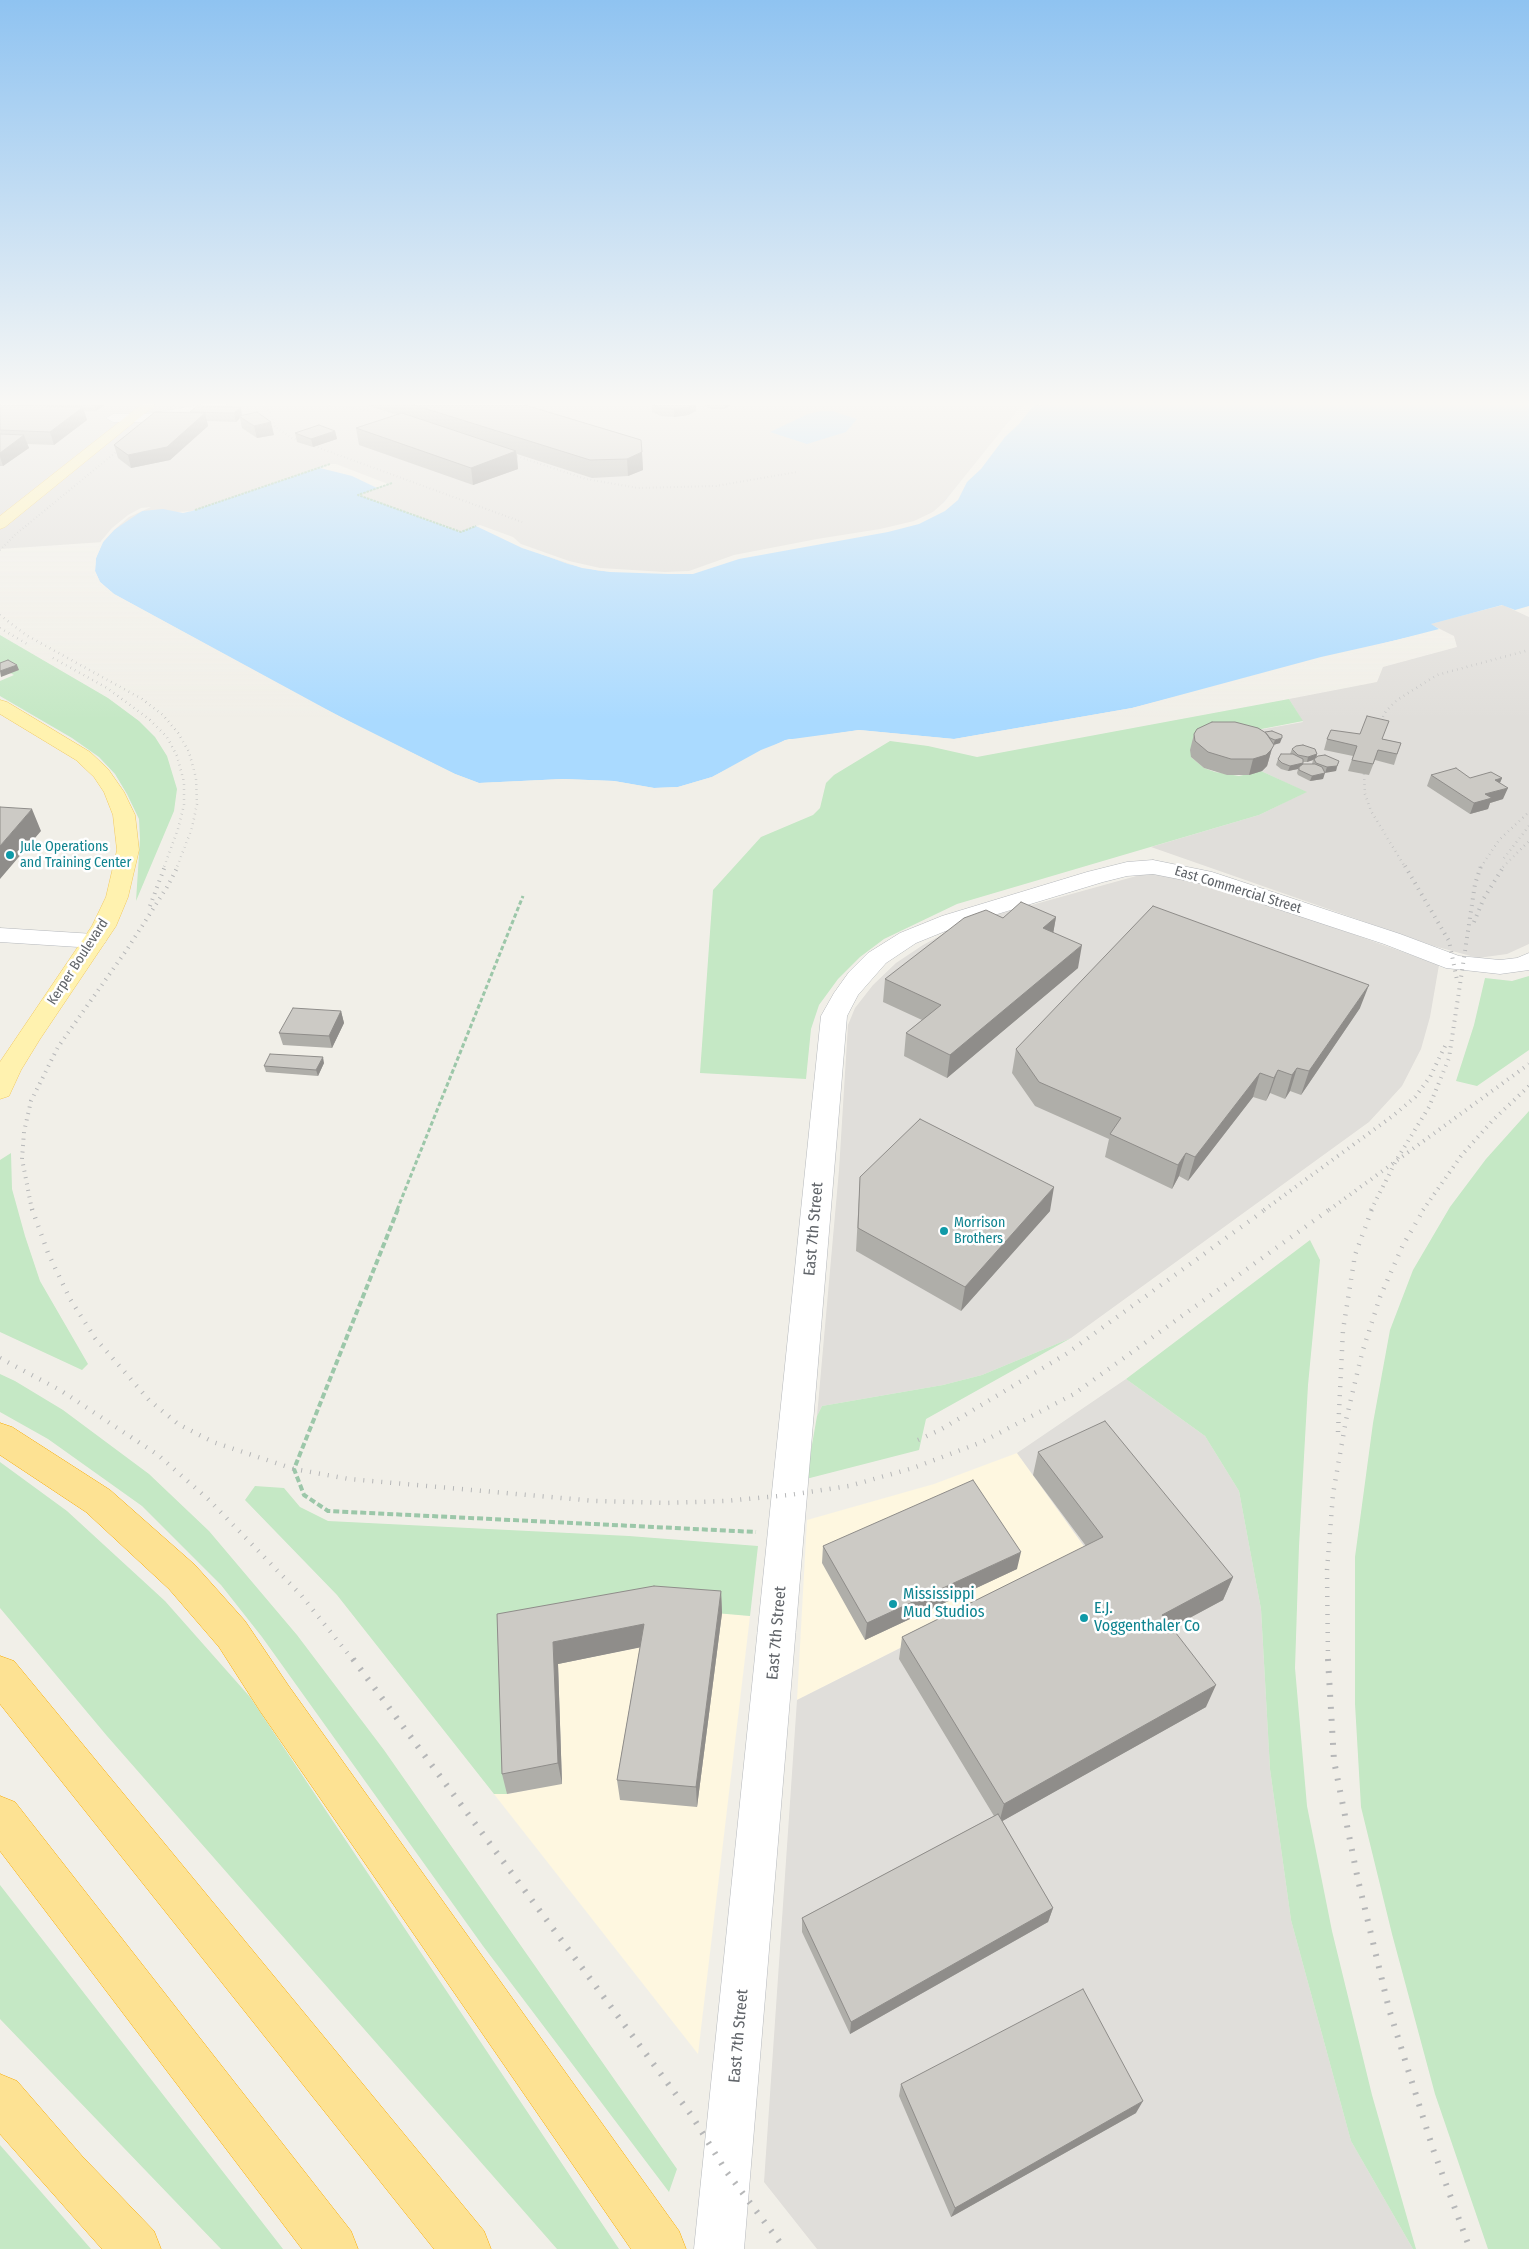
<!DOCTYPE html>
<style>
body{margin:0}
canvas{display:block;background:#f1efe8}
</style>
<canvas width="1529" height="2249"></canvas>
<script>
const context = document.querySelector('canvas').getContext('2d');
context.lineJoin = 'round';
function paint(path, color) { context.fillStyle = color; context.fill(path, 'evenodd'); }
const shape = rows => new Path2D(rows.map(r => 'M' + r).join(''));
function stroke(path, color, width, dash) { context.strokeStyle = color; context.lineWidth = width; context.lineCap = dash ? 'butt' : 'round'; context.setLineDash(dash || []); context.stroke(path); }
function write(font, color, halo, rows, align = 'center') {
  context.font = font + ' "Fira Sans Condensed",sans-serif'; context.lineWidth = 5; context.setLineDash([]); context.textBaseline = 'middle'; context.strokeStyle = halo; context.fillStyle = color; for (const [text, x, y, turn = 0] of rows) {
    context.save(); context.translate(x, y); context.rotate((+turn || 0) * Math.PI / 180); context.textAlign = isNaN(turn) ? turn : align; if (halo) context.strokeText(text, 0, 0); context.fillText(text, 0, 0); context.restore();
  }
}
paint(shape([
 [1017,1453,1089,1553,797,1700,807,1520,934,1484],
 [722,1613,750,1616,698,2054,494,1794,508,1794,562,1783,558,1664,647,1646]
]), '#fef7e0');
paint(shape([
 [0,405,1025,405,946,504,915,523,689,573,665,574,600,571,568,564,520,546,461,532,358,495,385,485,330,464,192,511,178,512,103,542,0,549],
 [1503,605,1529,617,1529,944,1507,954,1478,958,1434,946,1151,847,1259,815,1306,792,1261,771,1267,766,1220,737,1303,722,1289,699,1377,682,1383,667,1457,647,1454,636,1430,624],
 [1157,873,1174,874,1269,904,1439,965,1430,1017,1421,1049,1402,1086,1369,1122,1071,1338,982,1375,943,1385,822,1406,817,1416,839,1170,848,1025,855,1008,873,985,896,963,923,945,947,932,985,918,1140,875],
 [1126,1379,1205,1436,1239,1491,1261,1609,1270,1769,1291,1920,1351,2141,1413,2249,817,2249,764,2182,797,1700,1089,1553,1017,1453]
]), '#e0deda');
paint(shape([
 [0,635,108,698,139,721,155,737,167,756,177,789,174,811,136,901,140,839,139,819,127,794,115,774,99,757,72,738,0,696,0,681,14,675,0,668],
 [1289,699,1303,721,1220,737,1191,757,1204,768,1215,772,1239,776,1261,771,1307,792,1259,815,957,904,884,939,860,957,838,979,819,1005,811,1029,806,1079,700,1073,713,890,761,837,813,815,820,808,826,783,834,775,890,741,928,746,977,757],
 [1529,976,1529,1050,1477,1086,1456,1081,1474,1025,1485,978,1512,981],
 [1529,1111,1529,2249,1488,2249,1435,2094,1392,1934,1361,1807,1355,1704,1355,1557,1373,1423,1390,1330,1413,1270,1450,1207,1486,1159],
 [11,1153,12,1189,25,1236,40,1281,88,1364,82,1370,0,1332,0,1160],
 [1310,1240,1320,1260,1308,1385,1299,1546,1295,1668,1307,1806,1332,1931,1372,2095,1416,2249,1413,2249,1351,2141,1291,1920,1270,1769,1261,1609,1239,1491,1205,1436,1126,1379],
 [1071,1338,926,1419,919,1450,806,1479,817,1416,822,1406,943,1385,982,1375],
 [0,1374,15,1381,63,1410,149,1474,209,1531,297,1635,384,1750,677,2169,669,2192,483,1946,262,1637,221,1585,142,1506,48,1439,0,1412],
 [0,1462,67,1511,165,1601,250,1697,619,2249,557,2249,107,1736,0,1608],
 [255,1486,284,1488,300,1507,328,1521,629,1536,758,1546,750,1616,657,1608,503,1636,507,1794,494,1794,337,1595,245,1500],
 [0,1885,283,2249,221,2249,0,2019],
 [0,2145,91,2249,0,2249]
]), '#c5e8c5');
paint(shape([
 [1025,405,1529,405,1529,606,1515,610,1502,605,1431,624,1439,629,1132,708,954,739,859,730,785,740,712,777,678,787,654,788,614,781,563,779,479,783,455,774,317,705,114,594,100,582,95,571,96,558,103,542,114,530,142,511,163,509,183,513,192,511,330,464,386,485,359,495,460,532,476,526,512,539,520,546,568,564,600,571,689,573,734,558,915,523,934,514],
 [821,411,832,411,857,419,846,432,807,444,770,432,808,414]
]), '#aadaff');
paint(shape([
 [1022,405,1034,405,1019,424,1005,437,981,469,967,482,958,500,945,511,919,524,888,532,739,559,693,574,668,574,610,572,582,568,522,548,476,526,480,525,513,537,521,544,569,561,600,568,665,572,689,571,734,555,817,539,880,529,914,521,933,512,944,502],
 [330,464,336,464,388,484,377,488,352,476,320,468],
 [151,507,129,517,114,530,103,542,96,558,95,571,100,582,114,594,361,728,455,774,479,783,563,779,614,781,654,788,678,787,712,777,761,750,789,739,801,739,859,730,954,739,1132,708,1321,657,1441,630,1133,710,954,742,859,733,801,741,789,741,762,753,713,780,679,790,654,791,614,784,563,782,479,785,453,777,360,730,113,596,98,584,93,572,93,558,101,541,112,528,128,515,141,508]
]), '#f1efe8');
const minor = shape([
 [200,405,227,405,221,409,147,422,113,422,106,418,113,414,147,414,200,405],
 [1153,860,1212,872,1400,934,1459,956,1500,960,1517,958,1529,953,1529,970,1500,974,1446,968,1384,944,1199,883,1153,874,1127,876,1103,882,958,926,916,943,886,963,858,995,847,1016,744,2249,694,2249,821,1016,834,993,849,972,868,953,900,933,942,916,1087,872,1127,862,1153,860],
 [0,928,94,934,102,936,106,941,102,946,94,948,0,942,0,928]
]);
const major = shape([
 [141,405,155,405,5,527,0,529,0,516,141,405],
 [0,700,7,702,90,752,108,769,124,792,135,815,139,850,128,897,116,926,40,1039,21,1070,9,1096,0,1099,0,1062,92,926,106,897,117,850,113,815,104,792,94,777,76,760,0,714,0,700]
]);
const highway = shape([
 [0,1423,12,1427,110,1490,195,1565,245,1621,288,1685,679,2231,686,2249,631,2249,260,1711,219,1647,169,1589,86,1512,0,1455,0,1423],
 [0,1656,14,1661,484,2231,491,2249,434,2249,0,1704,0,1656],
 [0,1796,15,1802,351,2231,358,2249,302,2249,0,1851,0,1796],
 [0,2074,17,2081,82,2156,154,2231,161,2249,102,2249,0,2134,0,2074]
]);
stroke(minor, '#b5b8bc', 1);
stroke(major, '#f2c960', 1);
stroke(highway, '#f9ab00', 1);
stroke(shape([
 [1037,405,1042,405],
 [392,483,358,495,461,532,476,526],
 [195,510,330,464]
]), '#9cc7a9', 2, [2.5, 1]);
stroke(shape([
 [397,1210,523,896]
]), '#9cc7a9', 3, [4.5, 2.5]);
stroke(shape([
 [398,1209,294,1469,304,1495,328,1511,756,1532]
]), '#9cc7a9', 4, [6, 3]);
paint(minor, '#fff');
paint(major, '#fff2af');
paint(highway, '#fde293');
stroke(shape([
 [263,405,270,412,275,427,292,438,522,522],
 [329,405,385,413,406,419],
 [154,421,174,405],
 [504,452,586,479,638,488,716,486,797,472],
 [0,550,16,534,127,443]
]), '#b6b7b8', 2, [0.5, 3]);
stroke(shape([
 [0,615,26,635,142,699,163,715,178,733,189,752,196,778,197,804,192,828,177,867],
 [0,628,27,644],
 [53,658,107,688,149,719,167,737,177,756,184,782,184,805,178,829,164,867],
 [1376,730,1386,711,1397,700,1437,675,1529,650],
 [1364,774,1365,794,1371,811,1405,867],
 [1504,858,1529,826],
 [1481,867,1499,840,1529,812],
 [1503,867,1529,841]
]), '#b6b7b8', 2.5, [0.5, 4.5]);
stroke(shape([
 [1405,866,1449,941,1457,980],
 [150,906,165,866],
 [1474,922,1484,898,1504,866],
 [32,1210,22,1159,24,1132,31,1101,58,1047,128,948,167,887,178,866],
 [1264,1210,1394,1115,1415,1097,1430,1077,1447,1042],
 [1329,1210,1529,1064],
 [1371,1210,1397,1159,1429,1107,1449,1058,1475,884,1481,866],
 [1423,1210,1461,1156,1493,1120,1529,1086]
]), '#b6b7b8', 4, [1, 5.5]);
stroke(shape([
 [32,1209,48,1253,70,1299,95,1338,149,1400,178,1424,213,1442,294,1469,349,1479,595,1501,665,1503,725,1501,789,1495,849,1486,913,1468,982,1442,1074,1394,1330,1209],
 [0,1358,60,1390,158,1455,208,1499,301,1595,353,1660],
 [1338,1432,1343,1330,1355,1255,1372,1209],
 [918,1440,940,1430,1066,1354,1266,1209],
 [1328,1660,1327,1570,1333,1494,1346,1420,1362,1353,1380,1297,1403,1245,1424,1209]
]), '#b6b7b8', 4.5, [1, 8]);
stroke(shape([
 [353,1659,692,2116,726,2171,785,2249],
 [1328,1659,1334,1761,1358,1880,1389,2009,1433,2149,1470,2249]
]), '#b6b7b8', 6, [2, 10]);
paint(shape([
 [0,405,104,405,96,411,84,411,87,420,54,445,27,444,29,448,3,466,0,466],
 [366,405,525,405,641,440,643,470,628,476,592,478,517,454,518,469,473,485,359,445,356,428,397,415],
 [652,405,696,405,696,411,688,415,674,417,661,416,652,412],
 [704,405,730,405,724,409,712,409,704,406],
 [197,406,242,415,274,435,257,438,242,428,240,418,236,422,207,421,208,426,170,460,131,468,118,458,114,445,190,413,190,412],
 [335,431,337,439,313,447,297,442,295,433],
 [1258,728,1280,743,1273,745,1267,766,1262,771,1249,775,1227,775,1204,768,1191,757,1190,750,1194,734],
 [1327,739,1383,739,1401,743,1394,765,1375,760,1369,775,1348,771,1353,756,1324,750],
 [1292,749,1317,754,1316,757,1339,761,1336,771,1324,772,1323,779,1310,781,1298,775,1297,773,1298,769,1288,771,1281,769,1276,765,1278,759,1290,754],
 [1313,760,1312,764,1302,765,1303,762,1307,762],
 [1431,775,1470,778,1502,778,1500,783,1503,799,1490,803,1488,809,1470,814,1427,786],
 [1056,917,1053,933,1078,968,947,1078,904,1056,906,1033,922,1020,883,1002,885,979,1003,918],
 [1360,1008,1301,1095,1290,1091,1285,1099,1270,1093,1266,1101,1253,1097,1188,1181,1179,1176,1172,1189,1105,1157,1109,1139,1035,1106,1012,1073,1016,1049],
 [341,1011,344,1023,332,1048,283,1045,279,1033],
 [324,1063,318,1076,266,1072,264,1066],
 [860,1177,1050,1211,961,1311,856,1251],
 [1038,1452,1233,1577,1223,1600,1171,1628,1206,1707,1002,1821,1053,1908,1048,1922,850,2034,802,1932,802,1918,994,1816,899,1659,902,1637,1086,1546,1033,1475],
 [823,1546,1017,1569,865,1640,822,1563],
 [721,1591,722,1613,697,1807,620,1800,617,1780,640,1647,558,1664,562,1784,507,1794,502,1774,497,1614],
 [901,2084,1136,2113,951,2217,899,2096]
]), '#afaea9');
paint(shape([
 [94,405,104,405,96,411],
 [692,405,696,405,696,411,688,415,674,417,674,409],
 [724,405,730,405,724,409],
 [83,407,87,420,54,445,50,432],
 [241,407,242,415,239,416,240,418,236,422,234,413],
 [205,413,208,426,170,460,131,468,128,455],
 [271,422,274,435,257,438,254,426],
 [335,431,337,439,313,447,311,439],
 [24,435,29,448,3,466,0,457,0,453],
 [516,451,518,469,473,485,471,468],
 [642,452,643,470,628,476,627,459],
 [17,665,19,670,1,677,0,671],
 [1282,738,1280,743,1273,745,1267,766,1262,771,1249,775,1253,759,1273,745,1275,740],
 [1317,754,1316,760,1314,759,1313,760,1307,762,1308,757],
 [1303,763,1301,769,1299,767,1298,769,1288,771,1290,766],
 [1337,766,1336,771,1325,773,1327,767],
 [1325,773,1323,779,1310,781,1312,776],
 [1502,778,1497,789,1495,780],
 [1508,788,1503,799,1490,803,1488,809,1470,814,1474,803,1485,794],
 [32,809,41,831,0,879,0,846],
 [1056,917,1052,940,1043,928],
 [1082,945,1078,968,947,1078,950,1055],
 [1369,985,1360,1008,1301,1095,1309,1071],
 [341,1011,344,1023,332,1048,329,1036],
 [323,1057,324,1063,318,1076,316,1070],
 [1297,1068,1290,1091,1285,1099,1292,1075],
 [1278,1070,1270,1093,1266,1101,1274,1078],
 [1260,1073,1253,1097,1188,1181,1195,1157],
 [1186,1153,1179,1176,1172,1189,1178,1165],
 [1054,1187,1050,1211,961,1311,965,1287],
 [1021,1552,1017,1569,865,1640,867,1623],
 [1233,1577,1223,1600,1154,1637,1162,1615],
 [721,1591,722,1613,697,1807,696,1787],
 [644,1624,647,1646,558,1664,562,1784,558,1763,553,1642],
 [1216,1685,1206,1707,999,1823,1004,1804],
 [1053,1908,1048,1922,850,2034,851,2022],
 [1143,2101,1136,2113,951,2217,955,2208]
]), '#8f8d8a');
const building = shape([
 [0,405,2,405,83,407,50,432,0,430,0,405],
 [414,405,525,405,641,440,642,452,627,459,590,460,414,405],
 [654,405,692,405,688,407,674,409,660,408,654,405],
 [197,406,241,407,234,413,190,412,197,406],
 [155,412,205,413,167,447,128,455,114,445,155,412],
 [257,412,271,422,254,426,239,416,257,412],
 [402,413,516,451,471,468,356,428,402,413],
 [319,425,335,431,311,439,295,433,319,425],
 [0,434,24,435,0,453,0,434],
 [8,660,17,665,0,671,0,663,8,660],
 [1367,716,1389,721,1382,739,1401,743,1397,754,1378,750,1373,764,1352,760,1357,746,1327,739,1331,730,1360,734,1367,716],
 [1212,722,1235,722,1258,728,1266,733,1274,745,1271,750,1266,755,1253,759,1231,759,1208,752,1195,741,1194,734,1197,729,1212,722],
 [1272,731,1282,735,1282,738,1275,740,1270,738,1265,732,1272,731],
 [1303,745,1315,749,1317,754,1308,757,1298,755,1292,749,1296,746,1303,745],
 [1281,754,1293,754,1303,759,1303,763,1290,766,1282,763,1278,759,1281,754],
 [1325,755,1339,761,1337,766,1327,767,1316,763,1314,759,1318,756,1325,755],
 [1303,764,1315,764,1322,767,1325,773,1312,776,1299,770,1299,767,1303,764],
 [1456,768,1470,778,1491,772,1502,778,1495,780,1508,788,1485,794,1492,798,1474,803,1431,775,1456,768],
 [0,807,32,809,0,846,0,807],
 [1021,902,1056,917,1043,928,1082,945,950,1055,906,1033,941,1005,885,979,964,918,986,910,1003,918,1021,902],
 [1153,906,1369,985,1309,1071,1297,1068,1292,1075,1278,1070,1274,1078,1260,1073,1195,1157,1186,1153,1178,1165,1110,1134,1121,1118,1039,1082,1016,1049,1153,906],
 [293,1008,341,1011,329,1036,279,1033,293,1008],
 [270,1054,323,1057,316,1070,264,1066,270,1054],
 [920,1119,1054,1187,965,1287,858,1228,860,1177,920,1119],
 [1105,1421,1233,1577,1162,1615,1216,1685,1004,1804,902,1637,1103,1537,1038,1452,1105,1421],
 [973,1480,1021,1552,867,1623,823,1546,973,1480],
 [654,1586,721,1591,696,1787,617,1780,644,1624,553,1642,558,1763,502,1774,497,1614,654,1586],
 [998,1814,1053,1908,851,2022,802,1918,998,1814],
 [1083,1989,1143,2101,955,2208,901,2084,1083,1989]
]);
paint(building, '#cccac5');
stroke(building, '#8f8d8a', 1);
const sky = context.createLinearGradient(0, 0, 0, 720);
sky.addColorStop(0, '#8fc3f1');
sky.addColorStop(0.56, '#f9f8f5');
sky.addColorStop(1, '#f9f8f500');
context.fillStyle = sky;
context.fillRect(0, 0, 1529, 720);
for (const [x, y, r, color] of [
 [10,855,5,"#0f9aa8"],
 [944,1231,5,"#0f9aa8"],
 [893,1604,5,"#0f9aa8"],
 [1084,1618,5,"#0f9aa8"]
]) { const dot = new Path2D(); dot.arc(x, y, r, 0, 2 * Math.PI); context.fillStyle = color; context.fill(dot); stroke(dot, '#fff', 2); }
write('14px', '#0d838f', '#fff', [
 ["Jule Operations",20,847],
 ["and Training Center",20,863],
 ["Morrison",954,1223],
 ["Brothers",954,1239]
], 'left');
write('14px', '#5f6368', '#fff', [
 ["East Commercial Street",1238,890,17],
 ["Kerper Boulevard",78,962,-57]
]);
write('16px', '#5f6368', '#fff', [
 ["East 7th Street",814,1229,-85],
 ["East 7th Street",777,1633,-85],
 ["East 7th Street",739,2036,-85]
]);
write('16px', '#0d838f', '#fff', [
 ["Mississippi",903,1595],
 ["Mud Studios",903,1613],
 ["E.J.",1094,1609],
 ["Voggenthaler Co",1094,1627]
], 'left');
</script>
